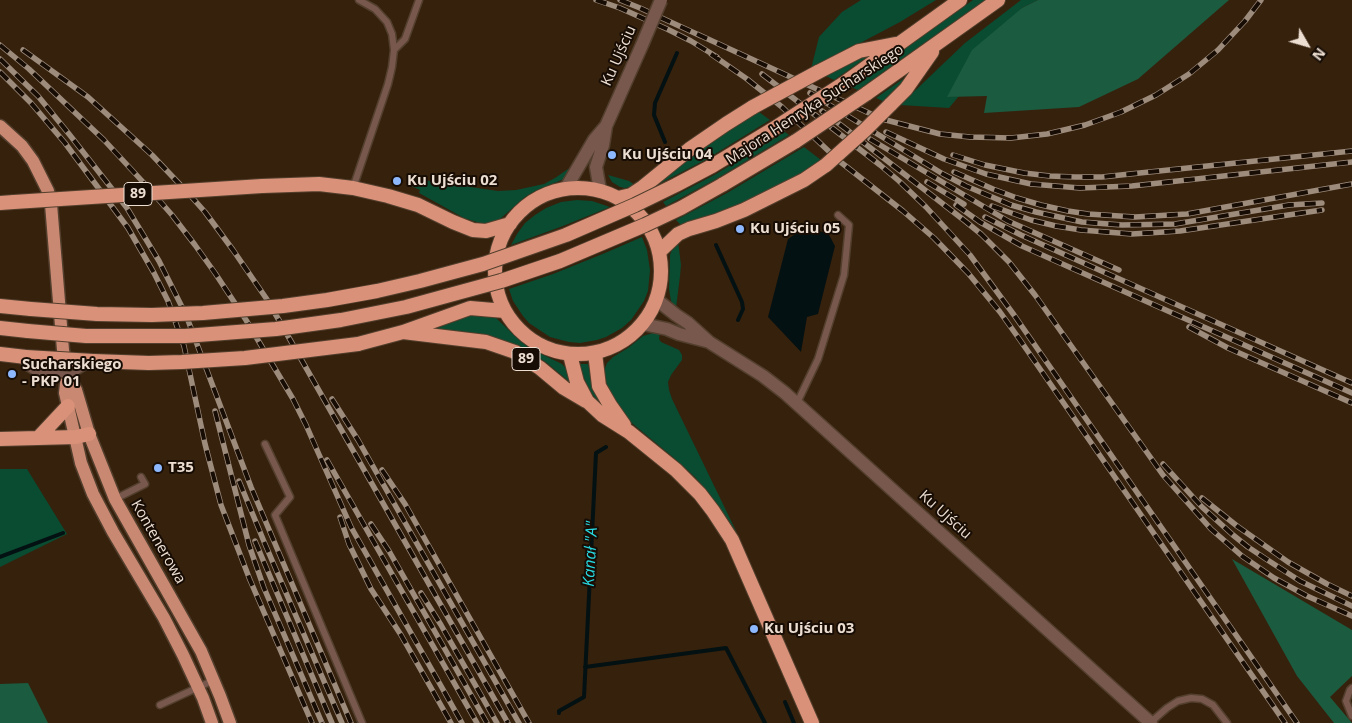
<!DOCTYPE html>
<meta charset="utf-8">
<style>
body{margin:0}
#map{position:relative;width:1352px;height:723px;overflow:hidden;background:#36210d;font-family:"Open Sans",sans-serif}
canvas{display:block}
.north{position:absolute;left:1282px;top:20px;width:50px;height:50px;-webkit-text-stroke:4px #170d05;paint-order:stroke;rotate:128deg;font-size:14px;font-weight:700;line-height:20px;text-align:center;color:#edded2}
.north::after{content:'';display:block;margin:auto;width:18px;height:22px;background:#edded2;clip-path:polygon(50% 0,100% 100%,50% 72%,0 100%)}
</style>
<div id="map">
<canvas width="1352" height="723"></canvas>
<div class="north">N</div>
</div>
<script>
const context = document.querySelector('canvas').getContext('2d');
context.lineJoin = 'round';
function paint(path, color) { context.fillStyle = color; context.fill(path, 'evenodd'); }
const shape = rows => new Path2D(rows.map(r => 'M' + r).join(''));
function stroke(path, color, width, dash) { context.strokeStyle = color; context.lineWidth = width; context.lineCap = dash ? 'butt' : 'round'; context.setLineDash(dash || []); context.stroke(path); }
function write(font, color, halo, rows, align = 'center') {
  context.font = font + ' "Open Sans",sans-serif'; context.lineWidth = 4; context.setLineDash([]); context.textBaseline = 'middle'; context.strokeStyle = halo; context.fillStyle = color; for (const [text, x, y, turn = 0] of rows) {
    context.save(); context.translate(x, y); context.rotate((+turn || 0) * Math.PI / 180); context.textAlign = isNaN(turn) ? turn : align; if (halo) context.strokeText(text, 0, 0); context.fillText(text, 0, 0); context.restore();
  }
}
paint(shape([
 [861,0,936,0,900,22,811,69,819,37,842,12],
 [973,0,985,0,858,90,851,87],
 [1021,0,1038,0,1022,8,948,97,959,96,949,108,900,105,965,43],
 [870,51,873,53,834,80,826,76],
 [910,74,911,74,885,102,876,98],
 [759,112,770,120,707,159,655,186,709,143],
 [785,132,789,135,718,178,666,206,663,202,716,174],
 [804,147,821,160,797,176,738,206,682,226,676,220,727,193],
 [574,165,564,179,535,191,525,197,500,219,488,223,480,223,464,218,419,193,420,190,411,186,408,182,409,178,498,191,516,190,544,184,555,178],
 [608,175,629,181,636,186,625,188,620,187,612,182],
 [577,200,592,201,610,207,563,226,511,245,517,234,525,223,535,215,546,208,561,202],
 [642,237,647,250,650,270,648,291,644,301,631,320,622,328,606,337,597,340,580,343,569,342,550,337,529,323,523,316,513,301,509,289,553,274,605,253],
 [678,241,681,265,680,276,676,308,671,301,669,289,670,255,673,247],
 [471,314,492,316,496,318,515,336,529,348,562,364,571,374,572,384,547,363,533,354,506,342,465,332,431,330,430,328],
 [656,332,660,332,659,339,661,342,679,350,682,355,682,360,671,375,668,382,669,390,672,399,737,533,717,504,695,477,674,458,621,414,615,407,602,376,607,363,613,357,628,348,643,336],
 [580,364,588,364,591,377,608,412,601,407,588,388,581,371],
 [0,469,27,469,67,534,0,567]
]), '#094c31');
paint(shape([
 [1038,0,1229,0,1138,79,1079,107,984,113,987,96,947,97,972,50,1022,8],
 [1232,559,1352,630,1352,676,1330,697,1352,723,1334,723,1297,676],
 [28,683,48,723,0,723,0,684]
]), '#1b5b3f');
paint(shape([
 [804,228,828,233,835,246,818,314,807,317,801,352,768,317,788,239]
]), '#041112');
stroke(shape([
 [665,142,654,115,655,103,677,53],
 [716,245,742,302,743,309,738,320],
 [0,557,63,533],
 [585,667,726,648,765,723],
 [785,702,794,723],
 [559,713,559,711,584,697,596,453,606,447]
]), '#041112', 4);
const service = shape([
 [394,50,405,39,419,0],
 [353,188,388,84,392,67,394,50,392,34,387,22,375,9,359,0],
 [797,403,818,359,844,275,849,225,838,215],
 [265,444,290,497,275,515,362,723],
 [115,499,145,484,141,477],
 [1352,688,1350,690,1346,701,1352,716],
 [160,705,214,680],
 [1151,722,1167,708,1178,701,1191,698,1202,699,1213,705,1227,723]
]);
const minor = shape([
 [566,188,594,140,606,126],
 [600,190,596,167,603,145,606,126,642,45],
 [657,300,676,315,688,323,709,342,763,376,785,393,1151,723],
 [643,324,667,329,679,334,706,341]
]);
const primary = shape([
 [0,126,22,146,33,161,48,191,51,204,63,350,67,374,65,393,81,463,93,494,113,532,164,618,183,655,203,698,212,723],
 [67,374,76,390,89,434,115,499,201,651,220,696,230,723]
]);
const trunk = shape([
 [818,72,859,51,895,44],
 [843,84,960,0],
 [866,94,998,0],
 [890,105,906,89,932,52],
 [712,166,778,126],
 [722,185,796,141],
 [262,186,319,184,353,188,388,196,418,205,453,222,473,230,486,231,510,224],
 '495 271a83 83 0 1 1 166 0a83 83 0 1 1-166 0Z',
 [618,198,631,195,643,187,691,148,726,124,753,107],
 [0,203,14,202],
 [659,252,678,234,689,229,716,221,744,210,804,180,826,165],
 [0,306,31,309],
 [0,328,28,331],
 [403,332,486,342,515,352,540,368,564,388,586,401],
 [358,344,403,332,470,308,505,311],
 [595,353,599,386,610,405,624,425],
 [0,354,26,357],
 [570,355,577,382,587,401,602,415,629,432,676,470,700,494,713,511,732,540,812,723],
 [93,361,149,363],
 [39,437,68,406],
 [0,439,76,437,89,434]
]);
stroke(service, '#533f2d', 9);
stroke(minor, '#533f2d', 15);
stroke(primary, '#533f2d', 15);
stroke(trunk, '#533f2d', 16);
stroke(service, '#78584d', 6);
stroke(minor, '#78584d', 12);
stroke(primary, '#c98872', 12);
stroke(trunk, '#d99279', 14);
const rail = shape([
 [596,0,620,8,667,29,691,41,717,57],
 [620,0,640,8,701,36],
 [697,34,882,119,940,134,970,137,1011,138,1047,134,1085,125,1121,112,1156,95,1189,74,1218,50,1245,21,1261,0],
 [0,45,29,69,104,140,143,182,172,215,195,245,215,273,246,320,293,399,306,425,351,527,462,723],
 [23,50,88,97,152,155,189,194,205,212,233,250,266,298,280,322,508,723],
 [711,54,747,79,782,107,838,160,903,211,934,238,968,273,1000,312,1020,340,1285,723],
 [0,59,38,96,69,134,127,208,159,261,186,315,251,487,351,723],
 [0,72,31,103,65,143,128,228,154,273,168,301,184,346,205,444,221,505,250,580,312,723],
 [762,74,880,165,899,181,926,207,970,255,1014,315,1297,723],
 [810,93,943,174,966,186,1011,205,1036,212,1082,222,1122,225,1175,224,1289,205,1322,203],
 [822,111,846,129,965,221,981,234,1009,262,1035,295,1163,475,1211,529,1242,556,1274,578,1307,596,1352,616],
 [886,132,944,159,986,174,1031,184,1080,188,1132,186,1352,162],
 [870,139,1008,221,1119,270],
 [953,155,985,165,1024,173,1050,176,1075,177,1102,177,1130,174,1352,151],
 [954,172,993,189,1017,198,1041,205,1068,211,1088,214,1135,217,1187,214,1352,184],
 [927,182,964,204],
 [956,205,980,222,1022,246,1352,393],
 [992,206,1031,220,1056,226,1081,230,1132,234,1180,231,1322,210],
 [985,217,1021,235,1352,383],
 [1189,327,1228,348,1352,403],
 [332,399,358,440,519,723],
 [215,411,249,545,257,568,264,588,322,723],
 [327,460,477,723],
 [1163,464,1202,507,1233,535,1248,547,1266,559,1300,581,1352,606],
 [382,470,405,504,529,723],
 [239,481,265,544,342,723],
 [1202,498,1237,526,1288,562,1327,584,1352,596],
 [340,517,349,544,371,589,401,635,451,723],
 [371,524,389,551,487,723],
 [255,541,332,723],
 [421,593,441,625,497,723]
]);
stroke(rail, '#9d8b7c', 5.5);
stroke(rail, '#170d05', 4, [11]);
const serviceBridge = shape([
 [25,366,35,372,71,375,89,364]
]);
const minorBridge = shape([
 [642,45,661,0]
]);
const trunkBridge = shape([
 [753,107,818,72],
 [778,126,843,84],
 [796,141,866,94],
 [826,165,865,130,890,105],
 [14,202,262,186],
 [31,309,97,314,152,315,203,313,283,306,327,300,377,291,420,281,483,264,566,235,635,205,676,185,712,166],
 [28,331,86,336,185,336,276,329,341,320,406,307,501,281,560,261,645,225,681,208,722,185],
 [26,357,93,361],
 [149,363,182,362,245,358,358,344]
]);
stroke(serviceBridge, '#533f2d', 9, []);
stroke(minorBridge, '#533f2d', 15, []);
stroke(trunkBridge, '#533f2d', 16, []);
stroke(serviceBridge, '#78584d', 6);
stroke(minorBridge, '#78584d', 12);
stroke(trunkBridge, '#d99279', 14);
for (const [x, y, r, color] of [
 [612,155,5,"#8eb8fd"],
 [397,181,5,"#8eb8fd"],
 [740,229,5,"#8eb8fd"],
 [12,374,5,"#8eb8fd"],
 [158,468,5,"#8eb8fd"],
 [754,629,5,"#8eb8fd"]
]) { const dot = new Path2D(); dot.arc(x, y, r, 0, 2 * Math.PI); context.fillStyle = color; context.fill(dot); stroke(dot, '#170d05', 2); }
for (const [x, y, w] of [
 [138,194,28],
 [526,359,28]
]) { const box = new Path2D(); box.roundRect(x - w / 2, y - 11.5, w, 23, 4); context.fillStyle = '#170d05'; context.fill(box); stroke(box, '#edded2', 1); }
write('bold 14px', '#edded2', null, [
 ["89",138,194],
 ["89",526,359]
]);
write('15px', '#edded2', '#170d05', [
 ["Ku Ujściu",619,56,-66],
 ["Majora Henryka Sucharskiego",815,105,-33],
 ["Ku Ujściu",945,515,42],
 ["Kontenerowa",158,542,60]
]);
write('bold 15px', '#edded2', '#170d05', [
 ["Ku Ujściu 04",622,155],
 ["Ku Ujściu 02",407,181],
 ["Ku Ujściu 05",750,229],
 ["Sucharskiego",22,365],
 ["- PKP 01",22,382],
 ["T35",168,468],
 ["Ku Ujściu 03",764,629]
], 'left');
write('italic 16px', '#27d8e0', '#170d05', [
 ["Kanał \"A\"",591,554,-87]
]);
</script>
